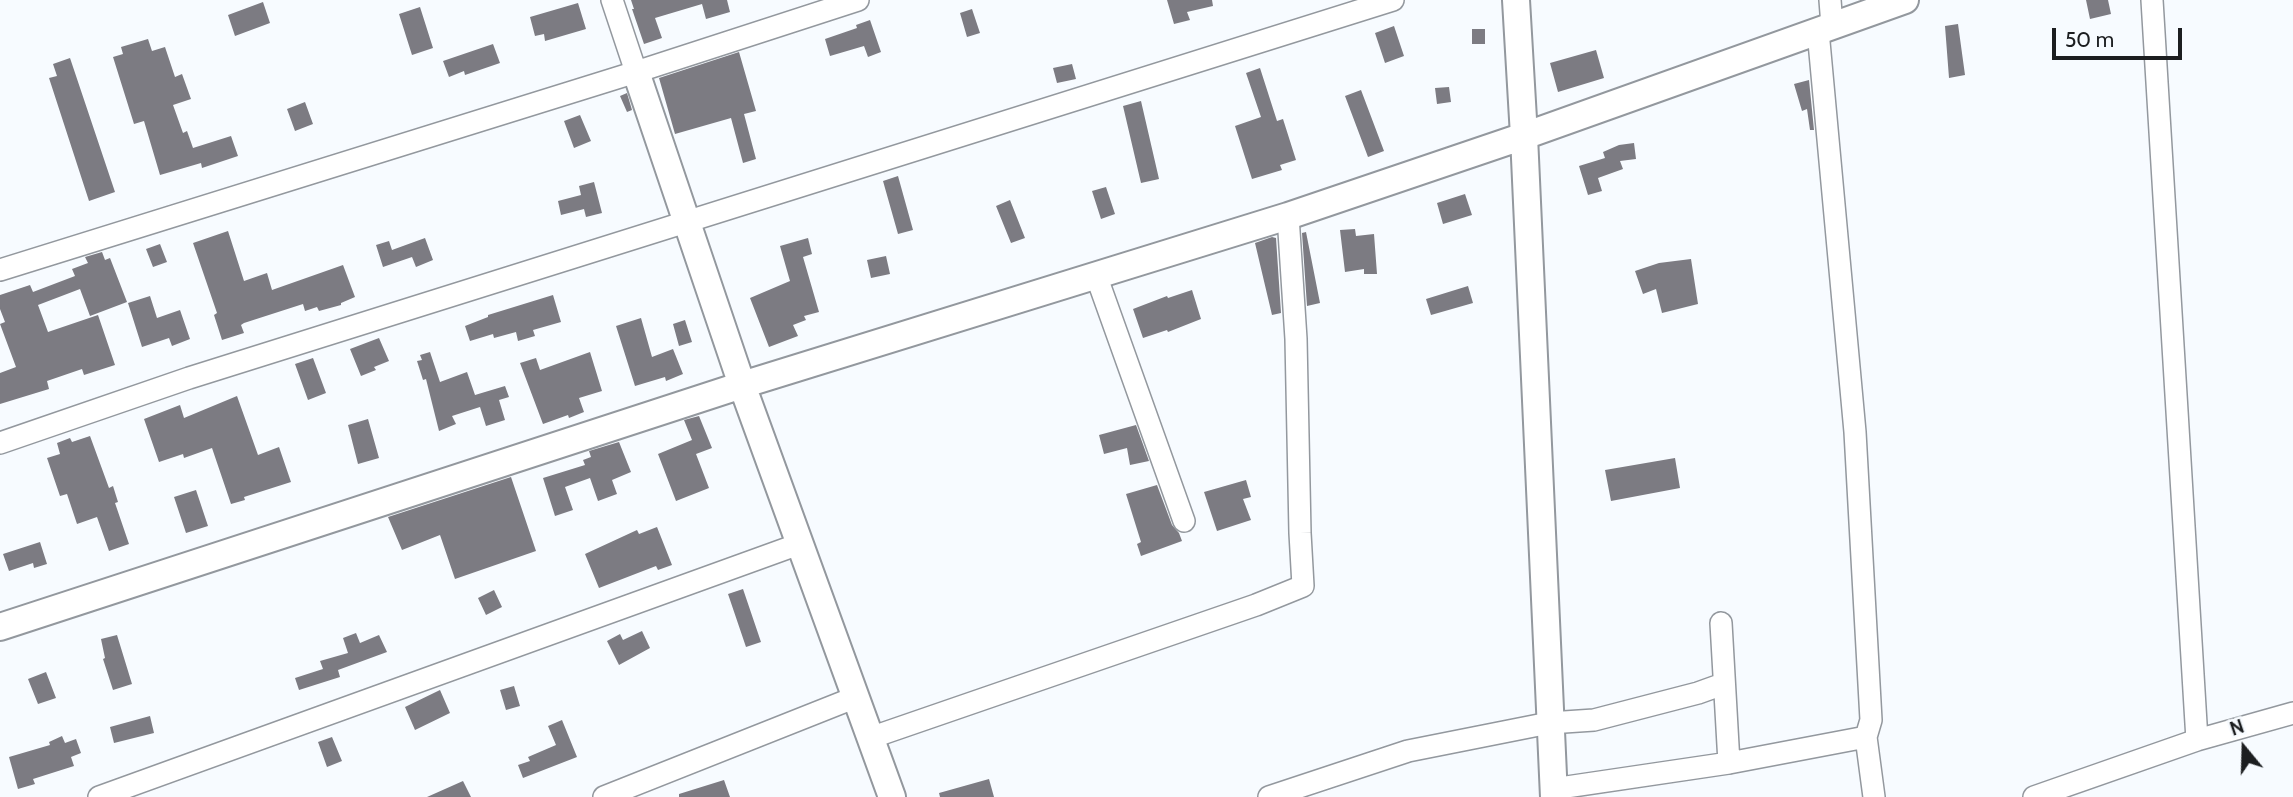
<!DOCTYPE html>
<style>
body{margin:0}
#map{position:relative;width:2293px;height:797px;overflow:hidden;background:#f7fbff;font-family:Cabin,sans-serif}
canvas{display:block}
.north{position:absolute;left:2209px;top:713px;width:70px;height:70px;-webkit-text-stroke:5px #f7fbff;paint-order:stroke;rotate:341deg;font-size:19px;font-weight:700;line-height:28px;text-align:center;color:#1c1e20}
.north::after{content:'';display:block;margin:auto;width:24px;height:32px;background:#1c1e20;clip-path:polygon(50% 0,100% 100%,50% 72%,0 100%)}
.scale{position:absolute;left:2052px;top:28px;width:130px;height:32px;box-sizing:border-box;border:4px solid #1c1e20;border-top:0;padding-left:9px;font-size:21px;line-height:24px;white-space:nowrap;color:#1c1e20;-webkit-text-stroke:5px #f7fbff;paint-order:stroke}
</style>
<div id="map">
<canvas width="2293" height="797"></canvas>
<div class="north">N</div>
<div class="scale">50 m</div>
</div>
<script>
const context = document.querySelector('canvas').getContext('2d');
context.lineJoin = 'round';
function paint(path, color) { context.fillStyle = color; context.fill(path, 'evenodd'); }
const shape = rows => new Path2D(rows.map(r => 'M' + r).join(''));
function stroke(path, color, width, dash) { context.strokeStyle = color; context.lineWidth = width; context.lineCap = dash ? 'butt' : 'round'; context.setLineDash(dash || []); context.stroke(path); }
paint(shape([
 [631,0,727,0,730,12,706,19,702,4,655,18,662,38,644,44,632,9,634,9],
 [1167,0,1212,0,1213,6,1187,12,1190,20,1174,24],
 [2086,0,2108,0,2111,14,2090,19],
 [263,2,270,23,235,36,228,15],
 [578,3,586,29,545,41,544,34,535,36,530,17],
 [420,7,433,48,412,55,399,14],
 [972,9,980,33,967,37,960,13],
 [870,20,881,52,868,57,864,46,830,56,825,39,857,28,856,25],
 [1958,24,1965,75,1949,78,1945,26],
 [1394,26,1404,56,1385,63,1375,33],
 [1472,29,1485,29,1485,44,1472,44],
 [148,39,152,51,165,47,175,77,182,74,191,99,173,105,183,133,187,131,193,148,231,136,238,156,202,168,201,163,160,175,144,121,134,124,113,57,123,54,121,47],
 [493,44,500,63,465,75,464,71,449,77,443,61],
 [1596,50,1604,78,1558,92,1550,63],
 [739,52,756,111,744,114,756,159,743,163,731,118,675,134,659,78],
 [70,58,115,192,89,201,49,78,57,76,53,64],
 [1072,64,1076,79,1057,83,1053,68],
 [1260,68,1277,121,1283,119,1296,160,1280,165,1282,170,1252,179,1235,126,1261,117,1246,73],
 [1809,80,1814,130,1810,130,1807,109,1802,111,1794,84],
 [1449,87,1451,102,1437,104,1435,88],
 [1361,90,1384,151,1368,157,1345,96],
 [627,93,632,110,627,112,620,96],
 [1141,101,1159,179,1141,183,1123,106],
 [305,102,313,124,295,131,287,109],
 [580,115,591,141,574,148,564,121],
 [1634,143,1636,159,1620,161,1623,169,1598,178,1602,191,1588,195,1579,166,1605,158,1603,152,1619,145],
 [898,176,913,230,898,234,883,181],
 [594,182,602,213,586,217,584,209,561,215,558,201,581,195,579,186],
 [1106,187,1115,214,1101,219,1092,191],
 [1465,194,1472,215,1443,224,1437,203],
 [1010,200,1025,238,1011,243,996,206],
 [1355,229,1356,236,1374,234,1377,274,1364,274,1364,269,1345,272,1340,230],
 [228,231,244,281,267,273,272,290,343,265,355,297,341,303,341,305,319,311,317,307,305,311,303,304,244,323,241,325,244,333,222,340,214,315,217,313,193,243],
 [1306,232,1320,303,1307,306,1302,233],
 [1272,237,1276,238,1281,313,1272,315,1255,243],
 [425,238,433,260,416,267,412,257,383,267,376,245,389,241,392,250],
 [808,238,812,254,803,257,819,312,804,316,806,320,793,325,798,336,769,347,750,298,790,281,780,246],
 [160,244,167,262,153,267,146,249],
 [102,252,105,260,110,258,127,302,90,316,80,289,38,305,48,332,98,315,115,365,84,375,82,369,47,381,49,389,0,404,0,373,16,367,0,324,5,322,0,309,0,295,30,285,33,292,75,276,72,269,88,263,85,257],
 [886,256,890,274,871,278,867,260],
 [1691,259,1698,304,1662,313,1656,289,1643,294,1635,271,1659,263],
 [1468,286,1473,303,1431,315,1426,299],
 [1192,290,1201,319,1168,332,1167,330,1143,338,1133,309,1167,296,1168,298],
 [553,295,561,322,533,330,535,336,518,341,516,332,494,338,493,334,470,341,465,326,488,317,488,315],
 [150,296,157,318,180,310,190,339,172,346,169,338,142,347,128,303],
 [641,318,652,357,673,349,683,374,666,381,665,377,635,386,616,326],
 [685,320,692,342,679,346,673,324],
 [379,338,389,361,374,367,376,370,361,376,350,349],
 [430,352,440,382,467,372,475,395,505,386,509,397,499,400,505,420,486,426,480,407,452,416,456,424,439,431,426,379,423,380,417,361,422,360,420,355],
 [590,352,602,391,579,398,584,412,569,418,568,415,543,424,520,363,536,358,540,370],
 [313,358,326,393,308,400,295,364],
 [237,396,258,455,279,447,291,482,244,497,245,500,231,504,212,448,184,458,183,454,159,462,144,419,180,405,184,418],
 [699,416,712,448,696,454,709,488,676,501,658,454,692,440,684,420],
 [368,419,379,458,358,464,348,425],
 [1136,425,1149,461,1130,465,1127,448,1104,454,1099,435],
 [90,436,109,488,113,486,118,502,115,503,129,544,109,551,97,517,77,524,67,494,60,496,47,458,60,454,57,443,70,438,72,442],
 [619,442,631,472,612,480,617,494,598,501,590,478,565,487,573,510,555,516,543,478,585,465,583,460,591,457,589,451],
 [1675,458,1680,488,1611,501,1605,470],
 [511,477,536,551,455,579,440,535,402,550,388,517],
 [1246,480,1251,497,1243,499,1251,520,1217,531,1204,492],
 [1157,485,1172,525,1179,533,1182,541,1141,556,1137,544,1141,542,1126,494],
 [196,490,208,526,186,533,174,497],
 [657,527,672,565,658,570,656,566,599,588,585,554,637,530,639,534],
 [40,542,47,564,34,568,33,563,9,571,3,554],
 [743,589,761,642,746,647,728,594],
 [494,590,502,607,486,615,478,598],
 [642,631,650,648,619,665,607,641,620,634,623,640],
 [356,633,360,643,379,635,387,652,338,670,340,677,299,690,295,678,323,669,320,661,348,653,343,638],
 [117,635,132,684,113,690,103,659,105,658,101,639],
 [46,672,56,698,38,704,28,679],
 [514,686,520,706,506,710,500,690],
 [440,690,450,713,415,730,405,707],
 [150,716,154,733,114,743,110,727],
 [562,720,577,757,523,778,518,765,530,761,528,757,556,745,548,726],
 [62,736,65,743,76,739,81,753,71,757,74,766,33,779,35,784,18,789,9,757,50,745,49,742],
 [332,737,342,761,327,767,318,742],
 [989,779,994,797,940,797,939,793],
 [724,780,730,797,679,797,679,794],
 [463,781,471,797,427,797]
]), '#7c7b82');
const minor = shape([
 [612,0,636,72],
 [1830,0,1832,26],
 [0,270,636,72,858,0],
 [1096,275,1184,521],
 [0,443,189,378,1393,0],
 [1721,623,1729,763],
 [1866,737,1874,797],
 [870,738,1256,605,1303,586,1300,533,1296,339,1288,216],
 [2197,740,2293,713],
 [1553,789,1729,763,1866,737,1871,720,1855,432,1818,31],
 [99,797,799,544],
 [604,797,856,697],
 [1269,797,1408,751,1549,723,1594,720,1698,693,1723,684],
 [2034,797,2197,740,2152,0]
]);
const tertiary = shape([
 [1516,0,1524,136,1554,797],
 [636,72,742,385,892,797],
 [0,627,742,385,1288,216,1524,136,1905,0]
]);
stroke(minor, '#93989e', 24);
stroke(tertiary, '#93989e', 30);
stroke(minor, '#fff', 21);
stroke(tertiary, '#fff', 26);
</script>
